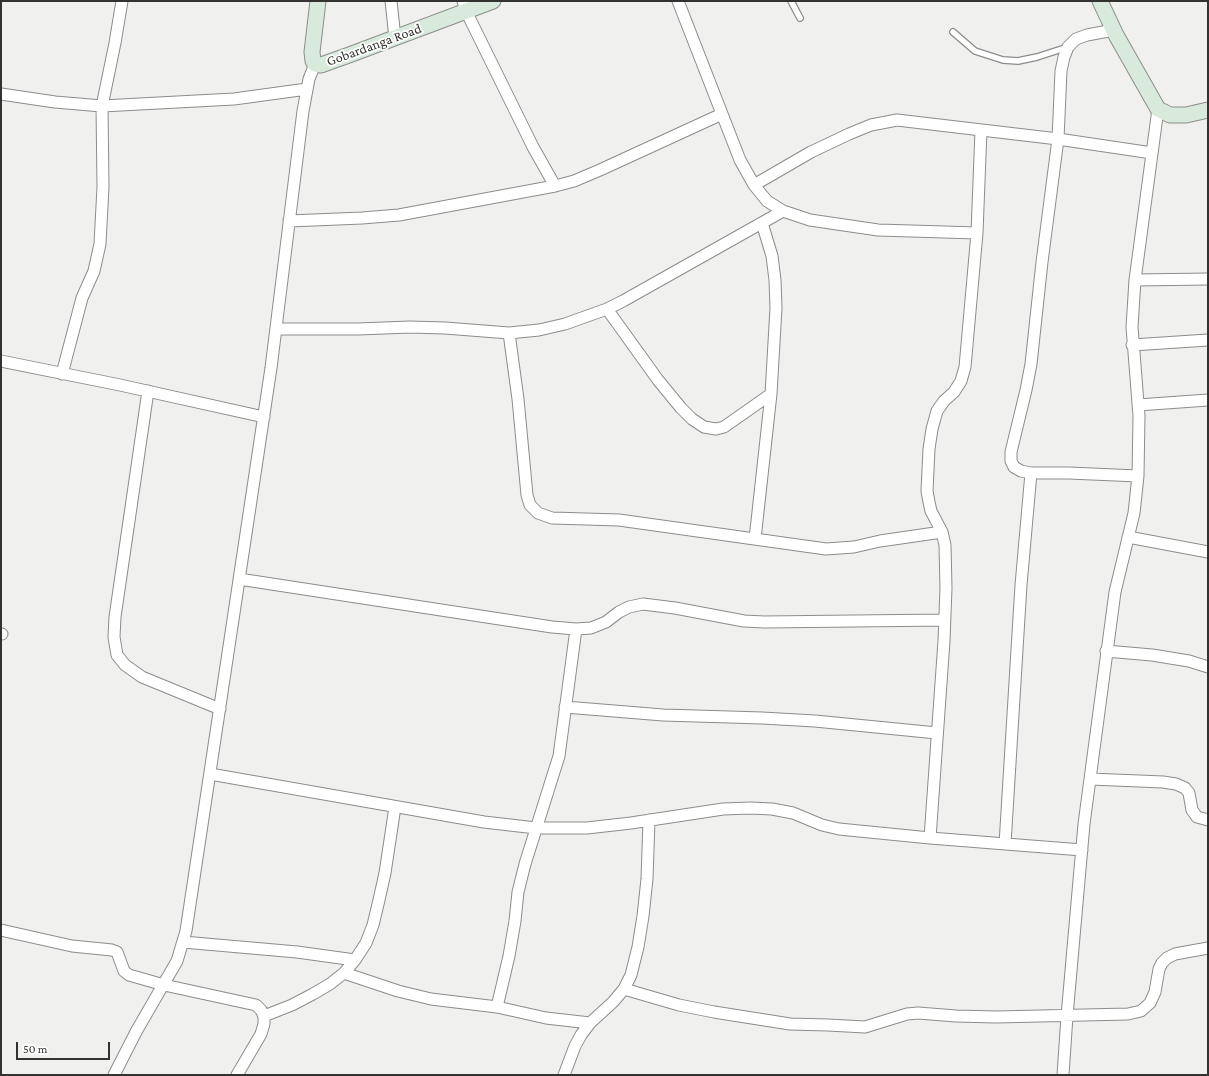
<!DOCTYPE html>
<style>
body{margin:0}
#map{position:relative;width:1209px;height:1076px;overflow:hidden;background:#f0f1ee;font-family:"Crimson Pro",serif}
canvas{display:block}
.frame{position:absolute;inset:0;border:2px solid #323231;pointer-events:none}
.scale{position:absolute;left:16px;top:1042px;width:94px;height:18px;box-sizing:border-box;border:2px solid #323231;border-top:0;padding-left:5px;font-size:12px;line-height:14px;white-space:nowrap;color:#323231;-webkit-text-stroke:3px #fff;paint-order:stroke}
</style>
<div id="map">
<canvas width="1209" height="1076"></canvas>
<div class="frame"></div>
<div class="scale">50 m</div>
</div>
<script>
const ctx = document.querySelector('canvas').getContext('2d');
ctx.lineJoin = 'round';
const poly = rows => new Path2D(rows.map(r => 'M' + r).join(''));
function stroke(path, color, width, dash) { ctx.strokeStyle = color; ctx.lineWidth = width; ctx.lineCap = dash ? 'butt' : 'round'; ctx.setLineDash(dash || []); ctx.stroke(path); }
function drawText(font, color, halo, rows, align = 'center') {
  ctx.font = font + ' "Crimson Pro",serif'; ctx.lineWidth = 3.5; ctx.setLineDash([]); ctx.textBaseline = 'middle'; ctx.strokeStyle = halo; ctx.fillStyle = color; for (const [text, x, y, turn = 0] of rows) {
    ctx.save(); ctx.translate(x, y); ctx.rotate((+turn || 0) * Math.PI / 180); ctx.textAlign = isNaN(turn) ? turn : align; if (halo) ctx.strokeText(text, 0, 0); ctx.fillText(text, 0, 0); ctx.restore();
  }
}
const service = poly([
 [791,1,800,18],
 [953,32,975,51,1003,60,1018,61,1037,57,1068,47]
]);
const minor = poly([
 [391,1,395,38],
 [463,1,466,11,533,147,555,186],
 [678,1,740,160,754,185,767,201,783,211,810,220,878,230,977,233],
 [1114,30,1087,35,1076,39,1068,47,1064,57,1061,71,1058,139,1042,262,1031,364,1026,390,1011,452,1011,461,1014,467,1021,471,1031,473,1069,473,1138,476],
 [1,94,55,102,102,106,234,99,307,89],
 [754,185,811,152,849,134,871,125,897,120,1058,139,1152,153],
 [289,221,362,218,399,215,555,186,574,181,600,170,722,114],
 [1135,280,1208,279],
 [607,309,658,380,681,408,692,419,704,427,716,429,724,427,771,394],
 [276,329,358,329,410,327,445,328,509,333,539,330,565,324,607,309,623,301,783,211],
 [509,333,518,399,527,495,530,505,538,513,552,518,619,520,826,549,854,547,880,541,942,532],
 [1132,345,1208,340],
 [1,361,120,385,264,417],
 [62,374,82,298,94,271,100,244,103,187,102,106,115,43,122,1],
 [148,391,115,617,114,637,117,655,125,665,142,677,220,709],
 [1138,405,1208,400],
 [1128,537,1208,552],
 [755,539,771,394,776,308,775,280,772,256,762,223],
 [239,579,552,627,576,629,591,628,606,622,619,612,629,607,643,604,675,608,744,621,764,622,945,620],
 [1,634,2,634],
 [1106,651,1152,655,1189,661,1208,667],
 [565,707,663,715,762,718,815,721,937,733],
 [210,774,484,822,536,828,587,828,631,823,723,809,750,808,772,809,793,813,822,825,839,829,930,838,1082,850],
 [1090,779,1163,782,1176,784,1185,788,1189,793,1192,810,1197,817,1208,820],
 [930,838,944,641,946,588,945,545,942,532,931,511,929,502,927,491,929,449,932,429,937,411,944,401,954,392,961,381,965,367,977,233,981,130],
 [1005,844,1021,585,1031,473],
 [1,930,72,946,112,950,117,952,124,971,129,975,164,985,256,1005,261,1010,264,1016,264,1024,261,1034,237,1075],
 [183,942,297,952,355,960],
 [344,973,398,991,431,999,497,1007,546,1018,590,1023],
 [624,989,679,1005,714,1012,790,1024,828,1025,865,1027,907,1014,918,1013,956,1016,996,1017,1128,1014,1141,1011,1150,1003,1155,992,1159,969,1162,963,1167,958,1175,954,1208,948],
 [497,1007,509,956,515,921,518,892,525,864,559,756,576,629],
 [264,1016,292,1005,313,994,330,984,344,973,355,960,366,943,373,925,379,900,385,873,395,807],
 [114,1075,137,1030,177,961,186,931,271,368,303,111,309,79,315,64],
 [564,1075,575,1046,581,1035,590,1023,613,1002,624,989,631,975,638,947,643,916,647,879,649,820],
 [1063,1075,1067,1016,1084,824,1090,779,1115,592,1134,513,1138,476,1139,416,1132,327,1135,280,1158,109]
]);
const secondary = poly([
 [318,1,312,52,313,61,315,64,321,65,349,55,493,1],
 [1100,1,1116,35,1158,109,1170,115,1186,115,1208,110]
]);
stroke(service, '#8c8d8a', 8);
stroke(minor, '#8c8d8a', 13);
stroke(secondary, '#8c8d8a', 17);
stroke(service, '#fff', 5.5);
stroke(minor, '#fff', 11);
stroke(secondary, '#d7eadc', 15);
drawText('14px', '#323231', '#fff', [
 ["Gobardanga Road",374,45,-20]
]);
</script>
